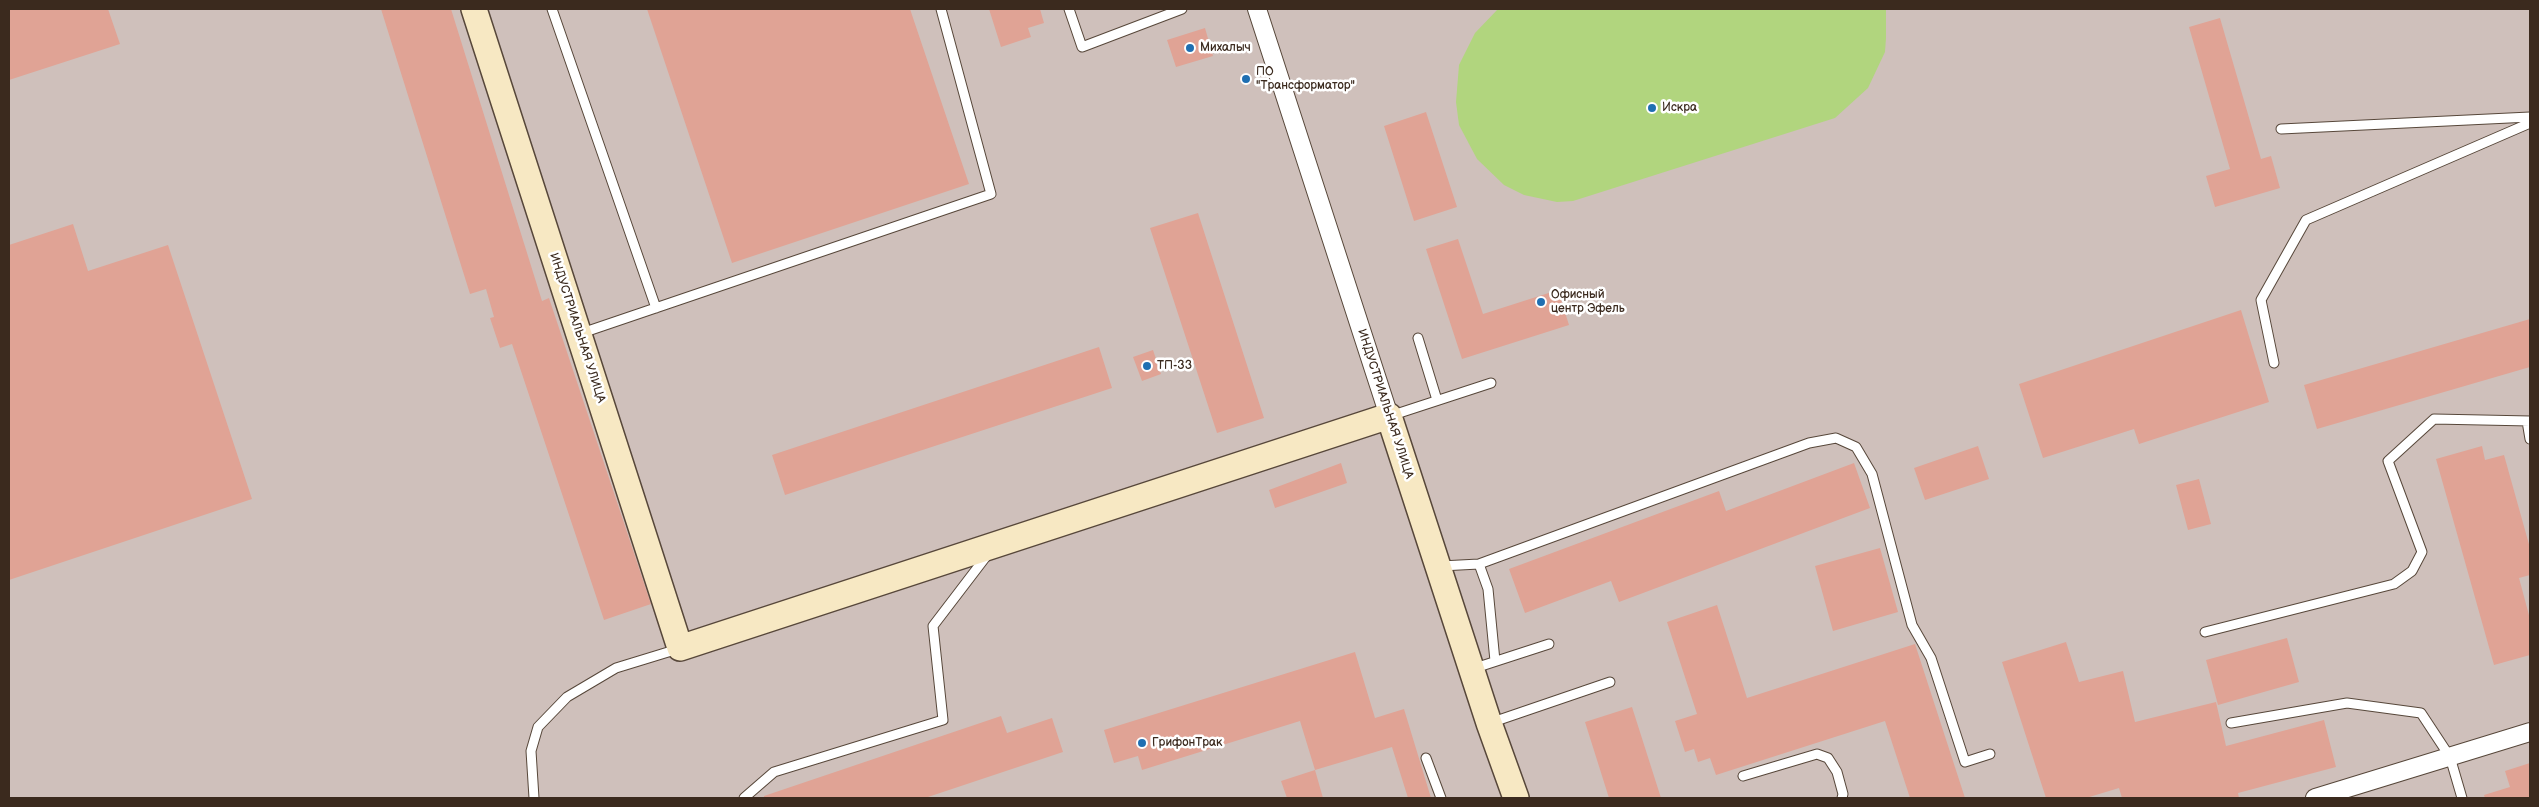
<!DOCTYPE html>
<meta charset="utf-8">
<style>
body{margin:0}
#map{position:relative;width:2539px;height:807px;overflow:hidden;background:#f8ead8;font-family:"Balsamiq Sans",sans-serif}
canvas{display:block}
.frame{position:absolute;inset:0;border:10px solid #3b2a1e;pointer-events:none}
</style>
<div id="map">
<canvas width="2539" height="807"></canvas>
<div class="frame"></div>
</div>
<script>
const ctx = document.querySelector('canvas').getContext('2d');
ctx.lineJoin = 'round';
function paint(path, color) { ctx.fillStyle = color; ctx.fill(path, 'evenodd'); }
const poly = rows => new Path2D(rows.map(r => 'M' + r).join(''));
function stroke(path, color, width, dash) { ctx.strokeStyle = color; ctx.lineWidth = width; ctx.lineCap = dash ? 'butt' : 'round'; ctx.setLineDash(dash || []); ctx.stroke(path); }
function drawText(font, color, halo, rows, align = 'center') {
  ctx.font = font + ' "Balsamiq Sans",sans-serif'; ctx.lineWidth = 5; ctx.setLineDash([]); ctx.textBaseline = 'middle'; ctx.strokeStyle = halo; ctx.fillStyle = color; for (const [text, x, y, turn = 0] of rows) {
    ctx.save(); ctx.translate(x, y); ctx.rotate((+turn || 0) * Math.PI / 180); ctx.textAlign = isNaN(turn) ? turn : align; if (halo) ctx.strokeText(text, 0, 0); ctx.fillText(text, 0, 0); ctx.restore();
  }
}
paint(poly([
 [9,9,2530,9,2530,798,9,798]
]), '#cfc0bb');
paint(poly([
 [1498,9,1886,9,1886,38,1885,52,1868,88,1835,118,1573,201,1557,202,1524,195,1504,185,1477,159,1459,125,1456,102,1459,65,1475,33]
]), '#b1d57e');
paint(poly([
 [9,9,108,9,120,44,9,80],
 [381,9,451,9,542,301,549,298,651,604,604,620,512,344,500,348,490,318,494,317,486,289,470,294],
 [647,9,910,9,969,184,732,263],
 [989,9,1040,9,1044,23,1028,28,1031,37,1001,47],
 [2220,18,2261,159,2271,156,2280,188,2215,207,2206,176,2230,169,2189,27],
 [1205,28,1213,56,1176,67,1167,40],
 [1426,112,1457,207,1414,221,1384,126],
 [1198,213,1264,418,1217,433,1150,228],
 [73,224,88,271,168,245,252,499,9,580,9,245],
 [1458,239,1483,314,1558,290,1569,325,1462,359,1426,249],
 [2241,310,2269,402,2139,444,2134,429,2043,458,2019,384],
 [2530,319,2530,367,2317,429,2304,385],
 [1099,347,1112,388,785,495,772,455],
 [1153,350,1161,374,1142,381,1133,357],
 [1978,446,1989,479,1925,500,1914,468],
 [2482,446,2485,460,2504,455,2530,548,2530,575,2519,578,2530,619,2530,655,2494,665,2436,459],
 [1341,463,1347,483,1275,508,1269,490],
 [1854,463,1870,508,1619,602,1611,581,1525,613,1509,569,1719,491,1726,511],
 [2199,479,2211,524,2188,530,2176,485],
 [1880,548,1898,612,1833,631,1815,566],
 [1717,605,1747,698,1915,644,1965,798,1910,798,1885,721,1716,775,1710,758,1698,762,1694,749,1685,752,1675,721,1697,714,1667,622],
 [2287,638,2299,682,2218,705,2206,660],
 [2066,642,2079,682,2123,671,2135,722,2216,702,2226,746,2324,720,2336,767,2238,793,2239,798,2122,798,2119,788,2086,798,2046,798,2002,662],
 [1355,652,1375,718,1404,709,1431,798,1408,798,1392,747,1315,770,1300,721,1142,770,1138,756,1114,763,1104,730],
 [1632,707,1661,798,1609,798,1585,722],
 [1001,716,1007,733,1052,718,1063,752,925,798,764,798,764,796],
 [2530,763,2530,798,2485,798,2484,795,2510,787,2505,771],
 [1315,770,1323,798,1287,798,1281,781]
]), '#e0a395');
const lane = poly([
 [552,9,656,308],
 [1069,9,1082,47,1182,9],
 [2281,129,2530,117],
 [579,334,991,194,941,9],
 [1418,338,1437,400],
 [2274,363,2261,300,2306,220,2530,123],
 [1390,416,1491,383],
 [2527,421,2530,439],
 [1479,564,1488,589,1495,661],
 [1441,566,1479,564,1809,443,1836,438,1856,447,1872,474,1912,625,1931,658,1965,762,1990,754],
 [2205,632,2394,584,2412,571,2422,552,2388,461,2434,419,2530,421],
 [1472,669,1549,644],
 [1490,723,1610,682],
 [2231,723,2347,703,2421,713,2450,757,2462,798],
 [1426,758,1441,798],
 [1743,776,1817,754,1828,758,1837,772,1843,794,1842,798],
 [534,798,531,751,538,727,567,697,616,668,678,649],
 [744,798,774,772,943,720,933,626,988,554]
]);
const street = poly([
 [1257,9,1389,416],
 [2315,798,2530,732]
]);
const secondary = poly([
 [474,9,680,648,1389,416,1489,723,1516,798]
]);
stroke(lane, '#57473a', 11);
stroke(street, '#57473a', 20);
stroke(secondary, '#57473a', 28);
stroke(lane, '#fff', 9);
stroke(street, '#fff', 18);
stroke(secondary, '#f7e8c3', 25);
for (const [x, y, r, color] of [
 [1190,48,5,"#1f6fb2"],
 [1246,79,5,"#1f6fb2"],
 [1652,108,5,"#1f6fb2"],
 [1541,302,5,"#1f6fb2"],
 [1147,366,5,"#1f6fb2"],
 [1142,743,5,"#1f6fb2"]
]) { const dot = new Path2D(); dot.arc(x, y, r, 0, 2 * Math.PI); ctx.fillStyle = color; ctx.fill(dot); stroke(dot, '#fff', 2); }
drawText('12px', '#3b2a1e', '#fff', [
 ["Михалыч",1200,48],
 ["ПО",1256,72],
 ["\"Трансформатор\"",1256,86],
 ["Искра",1662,108],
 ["Офисный",1551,295],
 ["центр Эфель",1551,309],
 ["ТП-33",1157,366],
 ["ГрифонТрак",1152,743]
], 'left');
drawText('12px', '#3b2a1e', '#fff', [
 ["ИНДУСТРИАЛЬНАЯ УЛИЦА",577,328,72],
 ["ИНДУСТРИАЛЬНАЯ УЛИЦА",1385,404,72]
]);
</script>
